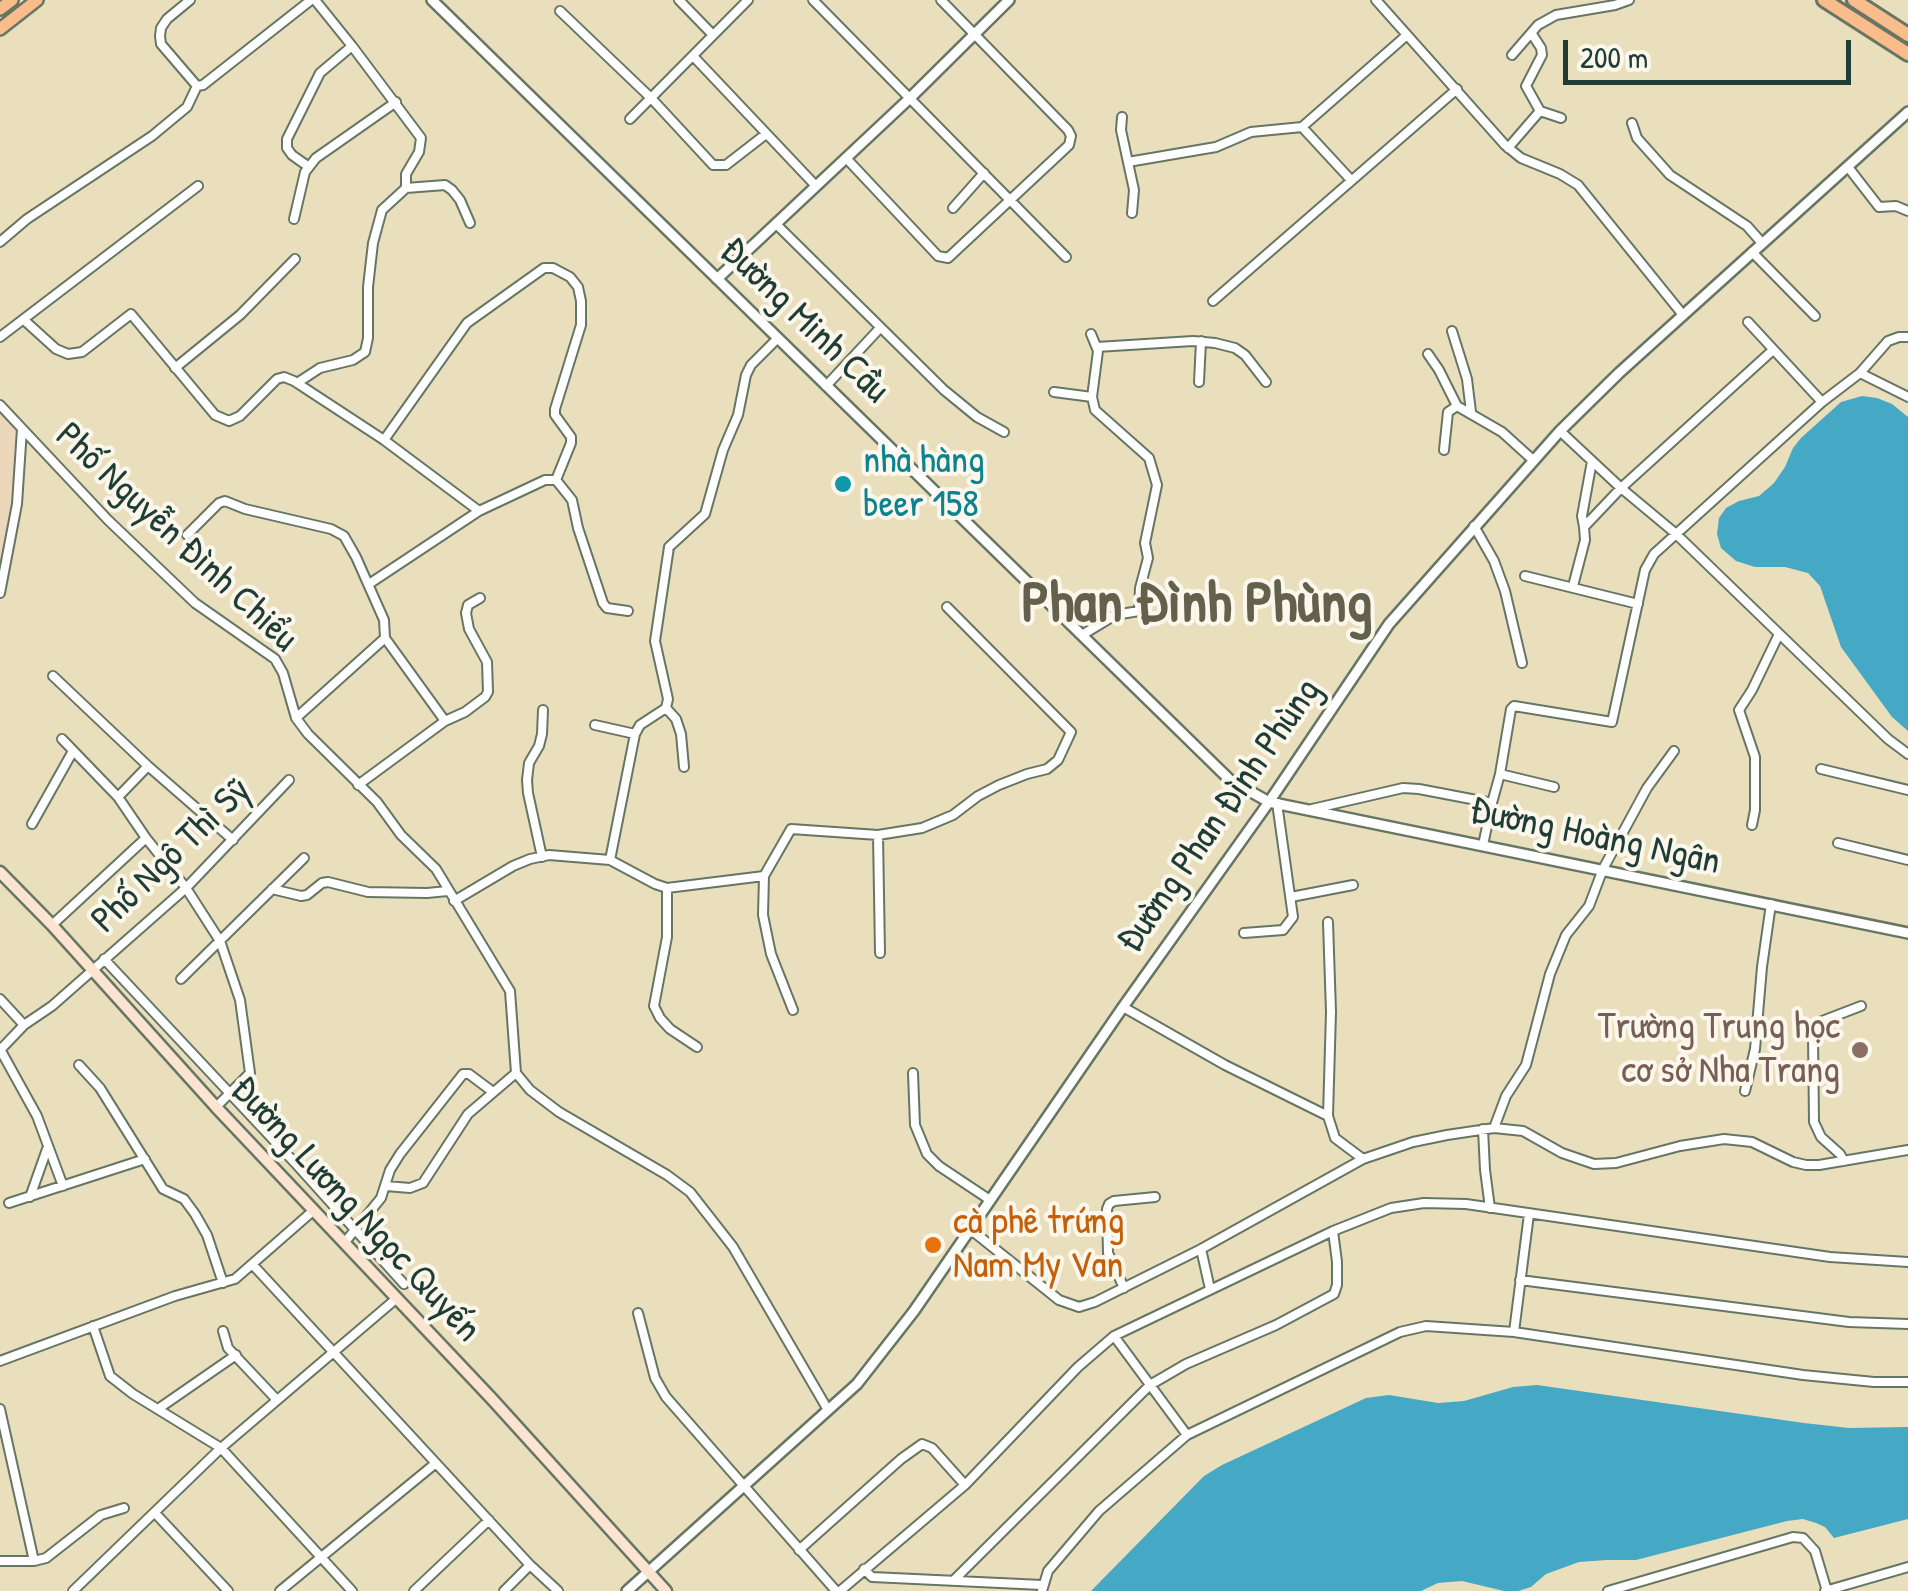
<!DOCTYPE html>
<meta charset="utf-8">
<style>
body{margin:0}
#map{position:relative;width:1908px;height:1591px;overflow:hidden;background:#eadfbc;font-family:"Patrick Hand",sans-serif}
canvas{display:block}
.scale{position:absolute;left:1563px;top:40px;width:288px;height:45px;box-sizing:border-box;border:5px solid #1f3d34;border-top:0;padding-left:12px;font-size:30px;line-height:35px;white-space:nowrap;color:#1f3d34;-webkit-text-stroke:8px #fbf7ec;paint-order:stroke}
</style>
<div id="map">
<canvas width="1908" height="1591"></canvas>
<div class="scale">200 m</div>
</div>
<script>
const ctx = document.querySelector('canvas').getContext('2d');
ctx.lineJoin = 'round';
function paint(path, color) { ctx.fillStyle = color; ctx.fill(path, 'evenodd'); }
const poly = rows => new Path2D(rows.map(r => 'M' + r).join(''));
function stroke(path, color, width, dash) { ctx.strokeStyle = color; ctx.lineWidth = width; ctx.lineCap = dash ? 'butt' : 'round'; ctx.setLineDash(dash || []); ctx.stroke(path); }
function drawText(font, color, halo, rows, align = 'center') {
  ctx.font = font + ' "Patrick Hand",sans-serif'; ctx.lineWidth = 8; ctx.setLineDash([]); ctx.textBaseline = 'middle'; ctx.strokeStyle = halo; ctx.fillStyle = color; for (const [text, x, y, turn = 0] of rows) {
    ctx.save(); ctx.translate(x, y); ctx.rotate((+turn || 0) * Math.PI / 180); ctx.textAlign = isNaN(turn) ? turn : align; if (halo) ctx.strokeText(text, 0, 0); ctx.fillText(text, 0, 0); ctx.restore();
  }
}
paint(poly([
 [0,412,18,429,11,510,0,570]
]), '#ecd7ba');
paint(poly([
 [1862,396,1877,398,1892,404,1908,417,1908,731,1892,717,1841,647,1820,586,1808,573,1785,567,1755,567,1736,561,1721,548,1717,534,1719,518,1726,508,1739,501,1759,496,1774,483,1785,467,1793,448,1801,438,1841,402],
 [1537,1385,1804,1423,1849,1428,1908,1427,1908,1519,1834,1538,1825,1527,1816,1523,1803,1519,1787,1521,1636,1560,1607,1560,1579,1562,1546,1574,1531,1587,1518,1591,1504,1591,1462,1581,1438,1583,1421,1591,1091,1591,1204,1476,1222,1465,1366,1398,1389,1395,1438,1403,1464,1401,1513,1387]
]), '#45a8c5');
const minor = poly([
 [190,0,167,19,161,28,160,36,161,44,197,86,203,85,311,0],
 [315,0,352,46,421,138,419,152,406,174,406,188,445,185,452,190,460,200,470,223],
 [679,0,713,35],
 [813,0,1066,257],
 [1376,0,1505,145,1521,158,1560,174,1578,185,1683,315],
 [560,11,651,98,713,165,726,165,766,134],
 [1512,55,1538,25,1556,15,1615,5,1629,0],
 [693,56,816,186],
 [1540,111,1561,118],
 [1122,117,1121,130,1134,190,1132,213],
 [630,119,748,0],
 [1632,123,1637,138,1670,175,1747,226,1762,243],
 [1302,127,1351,180],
 [1508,148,1540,111,1526,86,1542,55,1541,48,1532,34],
 [846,158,938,256,948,258,1069,145,1071,136,1068,130,941,0],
 [1128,162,1216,147,1251,132,1302,127,1407,35],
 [309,167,292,155,287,148,287,139,320,73,352,46],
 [1848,167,1879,207,1896,206,1908,211],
 [953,208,984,173],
 [294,219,305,172,316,158,396,102],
 [776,224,944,390,977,417,1004,432],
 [0,242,27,219,152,136,187,107,197,86],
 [1752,252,1815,316],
 [1213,301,1457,89],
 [24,320,56,349,68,354,82,352,131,314,215,415,229,421,240,416,277,379,284,377,294,381,384,440,479,511],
 [1748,322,1822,402],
 [1452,331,1467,379,1471,412],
 [0,337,198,186],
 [1097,347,1193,341,1215,343,1235,348,1245,355,1266,382],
 [1428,354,1439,370,1457,406,1502,432,1533,460],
 [175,368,240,315,295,259],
 [1860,373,1888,341,1899,337,1908,337],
 [1199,382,1201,341],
 [297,383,320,368,353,360,365,352,368,338,368,287,373,243,382,210,406,188],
 [826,386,880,328],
 [1054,392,1092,397],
 [0,405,108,520,195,603,275,659,283,673,296,718,308,734,377,802,401,835,436,869,510,991,516,1073,530,1090,559,1112,667,1175,690,1192,733,1247,828,1410],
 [1560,431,1621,488,1675,533,1888,739,1908,754],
 [384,440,467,323,544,268,553,268,570,277,578,287,581,301,581,325,555,409,555,415,571,437,571,443,556,480],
 [1444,450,1448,412,1457,406],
 [1474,526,1494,561,1505,591,1522,663],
 [1584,527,1582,516,1592,461],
 [187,535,219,503,225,501,245,509,331,529,344,536,356,557,384,620,385,638,445,721,358,785],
 [1525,576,1638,604],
 [369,584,479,511,545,480,556,480,572,500,578,528,603,603,607,608,628,611],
 [1573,586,1585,540,1584,527,1621,488,1773,350],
 [0,593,17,504,22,429],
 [1082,635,1115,615,1139,611,1140,588,1148,558,1145,543,1157,485,1149,458,1095,410,1092,397,1098,351,1091,334],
 [53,676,148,766,233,840],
 [666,708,676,719,681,734,684,767],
 [296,718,385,638],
 [445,721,465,712,485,697,488,692,487,662,469,629,466,613,468,605,480,598],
 [595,725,635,734],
 [62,739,118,797,146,838,186,888,220,941,240,1000,250,1073,216,1107],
 [1821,769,1908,790],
 [1500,774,1554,787],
 [118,797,148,766],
 [1312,809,1403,788,1419,789,1492,803,1500,774,1511,709,1514,706,1612,722,1645,570,1654,554,1822,402,1860,373,1908,397],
 [32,824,73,751],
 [1752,825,1755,810,1755,757,1739,710,1752,690,1779,634],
 [878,835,880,953],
 [1838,843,1908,860],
 [1483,845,1492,803],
 [542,857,528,793,527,780,529,763,539,746,542,734,543,710],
 [610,860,635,734,640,725,666,708,668,699,655,641,669,547,705,514,723,450,738,415,746,375,751,365,778,338],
 [667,888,667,937,654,1006,660,1018,670,1029,697,1047],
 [272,889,301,896,307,895,322,883,328,882,368,892,427,893,448,891],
 [1291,897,1353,885],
 [454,901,513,866,530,859,549,855,610,860,655,884,667,888,764,876],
 [1328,922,1331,1012,1328,1116],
 [52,925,146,838],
 [1244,933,1283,930,1293,917,1277,803],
 [104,959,296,1164,404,1284],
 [181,979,304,858],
 [0,999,24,1025],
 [1123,1007,1225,1065,1328,1116,1335,1138,1363,1159],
 [793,1010,771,954,763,915,764,876,791,829,878,835,922,828,953,815,978,796,999,785,1027,774,1047,769,1058,760,1071,732,947,607],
 [79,1065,100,1088,163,1189,184,1199,195,1214,207,1235,223,1283],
 [913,1073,915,1125,927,1154,939,1166,990,1200],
 [1745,1091,1755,1049,1762,967,1771,904],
 [1494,1128,1506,1096,1526,1065,1550,974,1566,935,1589,906,1603,869,1647,788,1674,751],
 [1483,1129,1485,1170,1490,1208],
 [1844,1161,1840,1154,1821,1137,1814,1122,1813,1035,1816,1025,1822,1021,1861,1006],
 [63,1186,37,1116,1,1051,2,1048,24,1025,52,1006,186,888,289,780],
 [386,1186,410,1188,423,1183,468,1114,516,1073],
 [30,1197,47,1149],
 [9,1203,145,1159],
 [970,1229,1059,1300,1079,1307,1095,1302,1201,1249,1363,1159,1413,1142,1447,1135,1494,1128,1523,1131,1562,1153,1594,1164,1616,1163,1680,1146,1724,1139,1752,1142,1793,1162,1806,1165,1819,1165,1908,1150],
 [345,1242,381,1198,390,1170,400,1154,463,1074,469,1074,493,1092],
 [1201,1249,1210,1289],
 [253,1265,530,1565,558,1591],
 [1520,1280,1849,1322,1908,1324],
 [1124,1288,1108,1253,1107,1209,1109,1204,1114,1201,1155,1197],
 [638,1313,655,1378,666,1397,836,1591],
 [93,1326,110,1376,133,1394,221,1448,352,1591],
 [223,1331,228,1348,277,1400],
 [1514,1332,1529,1214],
 [1114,1336,1187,1435],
 [0,1361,175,1296,235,1279,314,1210],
 [0,1409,34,1561],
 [158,1409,236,1355],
 [155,1513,228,1591],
 [799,1550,901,1459,922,1444,932,1448,965,1485],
 [0,1561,34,1561,46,1558,101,1515,124,1508],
 [864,1569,872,1577,1042,1585],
 [954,1580,1150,1385,1186,1364,1276,1325,1334,1294,1337,1285,1337,1262,1333,1231],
 [73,1591,221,1448,397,1298],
 [280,1591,436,1463],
 [414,1591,489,1520],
 [504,1591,530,1565],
 [840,1591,965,1485,1078,1367,1114,1336,1333,1231,1391,1208,1424,1203,1466,1204,1830,1257,1908,1262],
 [1042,1591,1048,1571,1099,1511,1187,1435,1400,1332,1426,1326,1514,1332,1803,1375,1874,1382,1908,1382],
 [1608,1591,1793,1537,1803,1538,1815,1551,1827,1591],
 [1825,1591,1908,1567]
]);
const tertiary = poly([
 [432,0,1230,780,1269,802,1908,933],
 [717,279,910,98,1009,0],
 [627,1591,857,1384,914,1311,1123,1007,1269,802,1389,624,1560,431,1619,373,1908,112]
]);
const secondary = poly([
 [0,872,52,925,216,1107,492,1399,666,1591]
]);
const primary = poly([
 [0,9,12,0],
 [0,29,37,0]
]);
const trunk = poly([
 [1824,0,1908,54],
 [1854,0,1908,35]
]);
stroke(minor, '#667664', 12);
stroke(tertiary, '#667664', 14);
stroke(secondary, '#667664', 15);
stroke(primary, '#667664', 16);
stroke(trunk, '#667664', 18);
stroke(minor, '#fff', 8);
stroke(tertiary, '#fff', 9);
stroke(secondary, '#fde4d0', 10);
stroke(primary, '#f9bc8a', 11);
stroke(trunk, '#f9bc8a', 12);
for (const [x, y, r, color] of [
 [843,484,10,"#0f9aa8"],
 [1860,1050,10,"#8d6e63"],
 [933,1245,10,"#e8710a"]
]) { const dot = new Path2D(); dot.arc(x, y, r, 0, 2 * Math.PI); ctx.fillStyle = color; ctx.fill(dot); stroke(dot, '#fbf7ec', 4); }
drawText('38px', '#1f3d34', '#fbf7ec', [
 ["Đường Minh Cầu",804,321,44],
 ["Phố Nguyễn Đình Chiểu",176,538,43],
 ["Đường Phan Đình Phùng",1220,816,-55],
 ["Đường Hoàng Ngân",1595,837,12],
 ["Phố Ngô Thì Sỹ",172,856,-44],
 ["Đường Lương Ngọc Quyến",355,1210,47]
]);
drawText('38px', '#0d838f', '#fbf7ec', [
 ["nhà hàng",863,462],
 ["beer 158",863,506]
], 'left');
drawText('38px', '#785e54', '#fbf7ec', [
 ["Trường Trung học",1840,1028],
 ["cơ sở Nha Trang",1840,1072]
], 'right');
drawText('38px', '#c56008', '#fbf7ec', [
 ["cà phê trứng",953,1223],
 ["Nam My Van",953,1267]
], 'left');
drawText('bold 58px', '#63614c', '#fbf7ec', [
 ["Phan Đình Phùng",1197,606]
]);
</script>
